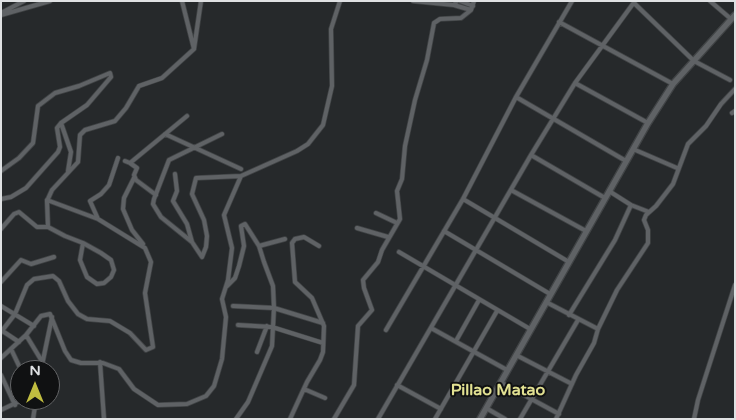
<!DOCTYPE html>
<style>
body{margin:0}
#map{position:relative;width:736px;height:420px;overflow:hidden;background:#26292b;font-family:"Varela Round",sans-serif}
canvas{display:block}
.frame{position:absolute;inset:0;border:2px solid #dfe1e3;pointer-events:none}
.north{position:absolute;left:10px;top:360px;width:50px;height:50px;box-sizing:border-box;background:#101112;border:1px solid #636466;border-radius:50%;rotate:0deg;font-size:14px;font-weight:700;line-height:20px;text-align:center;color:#dfe1e3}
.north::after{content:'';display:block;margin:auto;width:18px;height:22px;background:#c1bd40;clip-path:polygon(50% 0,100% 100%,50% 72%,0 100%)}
</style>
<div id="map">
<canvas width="736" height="420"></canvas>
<div class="frame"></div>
<div class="north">N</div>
</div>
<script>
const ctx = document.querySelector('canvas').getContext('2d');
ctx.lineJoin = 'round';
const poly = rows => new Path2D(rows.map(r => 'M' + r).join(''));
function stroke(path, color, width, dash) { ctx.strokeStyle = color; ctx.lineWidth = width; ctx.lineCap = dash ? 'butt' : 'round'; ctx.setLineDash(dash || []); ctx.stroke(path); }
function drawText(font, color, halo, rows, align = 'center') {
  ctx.font = font + ' "Varela Round",sans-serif'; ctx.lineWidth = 4; ctx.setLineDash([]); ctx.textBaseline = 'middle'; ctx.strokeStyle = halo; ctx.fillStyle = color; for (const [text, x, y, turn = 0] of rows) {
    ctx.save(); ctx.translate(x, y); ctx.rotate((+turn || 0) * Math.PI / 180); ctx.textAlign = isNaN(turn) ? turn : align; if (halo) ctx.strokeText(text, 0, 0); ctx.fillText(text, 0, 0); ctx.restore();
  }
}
const street = poly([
 [182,1,194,49,201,1],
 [413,1,454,5,457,1],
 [460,1,473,6],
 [710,1,731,19],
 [634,3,694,61,730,80],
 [454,5,471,10],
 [1,13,24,1],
 [1,15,50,1],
 [559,22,673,84],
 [575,83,648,123],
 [516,97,626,161],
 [732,113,735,111],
 [165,134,241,169],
 [222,134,169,160,154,199,153,204,161,217,192,242,202,257,206,247,207,236,204,220,192,194,196,178,241,176,297,151,308,144,323,125,332,86,331,29,340,1],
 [633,149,677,168],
 [531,155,605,198],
 [125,161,130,163,187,116],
 [130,163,137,168,134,175,136,180,156,195],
 [1,171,19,158,33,143,38,106,55,93,79,86,110,73,111,77,87,105,61,123,71,152,68,171],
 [175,174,177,191,173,201,187,224,192,242],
 [134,178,124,198,123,209,132,230,143,244],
 [511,190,586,231],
 [609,191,631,205,649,212],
 [1,199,11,197,26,188,58,152,60,147,57,128,61,123],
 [463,199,569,262],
 [376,213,397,223],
 [98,219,90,201,101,194,109,185,118,158],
 [48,227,65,236,83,243,101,253,111,260,114,270,111,277,104,283,97,284,87,277,80,260,83,243],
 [357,228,388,237],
 [1,229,14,214,19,212,37,227,48,227,47,201,52,190,78,162,80,135,85,130,115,121,126,108,139,86,162,78,194,49],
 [444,231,550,294],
 [259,246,285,239],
 [399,252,530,329],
 [1,282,21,260,31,264,54,257],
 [227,286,235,278,239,266,244,246,241,226,245,224,259,246,264,262,273,286,274,308,272,346,248,402,236,419],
 [546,302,598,329,617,290,648,243,648,230,644,220,646,215,656,206,673,184,688,144,706,126,721,104,735,89],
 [1,306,34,326],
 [233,306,274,308,323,323],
 [569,315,615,240,631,205],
 [238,325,272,327,323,343],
 [431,328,507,370],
 [1,330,19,342],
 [386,330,463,199,516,97,572,1],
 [1,332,15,314,27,285,34,279,53,276,59,281,68,301,78,314,87,319,110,321,130,333,146,350,153,347,145,293,151,262,145,248,98,219,47,200],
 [26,335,43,363],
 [456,341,479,300],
 [11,349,21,370],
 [257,352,267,326],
 [516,355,572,384],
 [1,358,26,335,41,316,50,314,65,351,71,360,81,363,103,363,119,369,134,389,158,405,187,404,206,396,214,386,222,359,226,317,222,299,228,280,232,248,224,215,241,176],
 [100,362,104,419],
 [41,370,52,317],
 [1,375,15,405],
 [500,382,559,414],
 [397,385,441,409],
 [304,389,325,398],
 [486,408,505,419],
 [1,410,22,400],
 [33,419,36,400],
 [290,419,307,382,320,360,323,352,324,326,312,298,295,282,292,243,295,239,304,237,319,246],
 [334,419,354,385,358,326,372,310,364,288,363,280,378,262,382,250,400,219,397,191,402,179,405,146,415,100,427,60,434,23,440,19,461,18,471,10,474,1],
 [378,419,531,155,575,83,635,1],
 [435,419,497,311],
 [520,419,578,320],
 [556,419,576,375,594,343,598,329],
 [694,419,698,400,735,285]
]);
const secondary = poly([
 [480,419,648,123,673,84,735,15]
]);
stroke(street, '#414446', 5.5);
stroke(secondary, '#414446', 8);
stroke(street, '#5f6265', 4);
stroke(secondary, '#5f6265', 5.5);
drawText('bold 16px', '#e2e192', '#101112', [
 ["Pillao Matao",498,391]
]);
</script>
